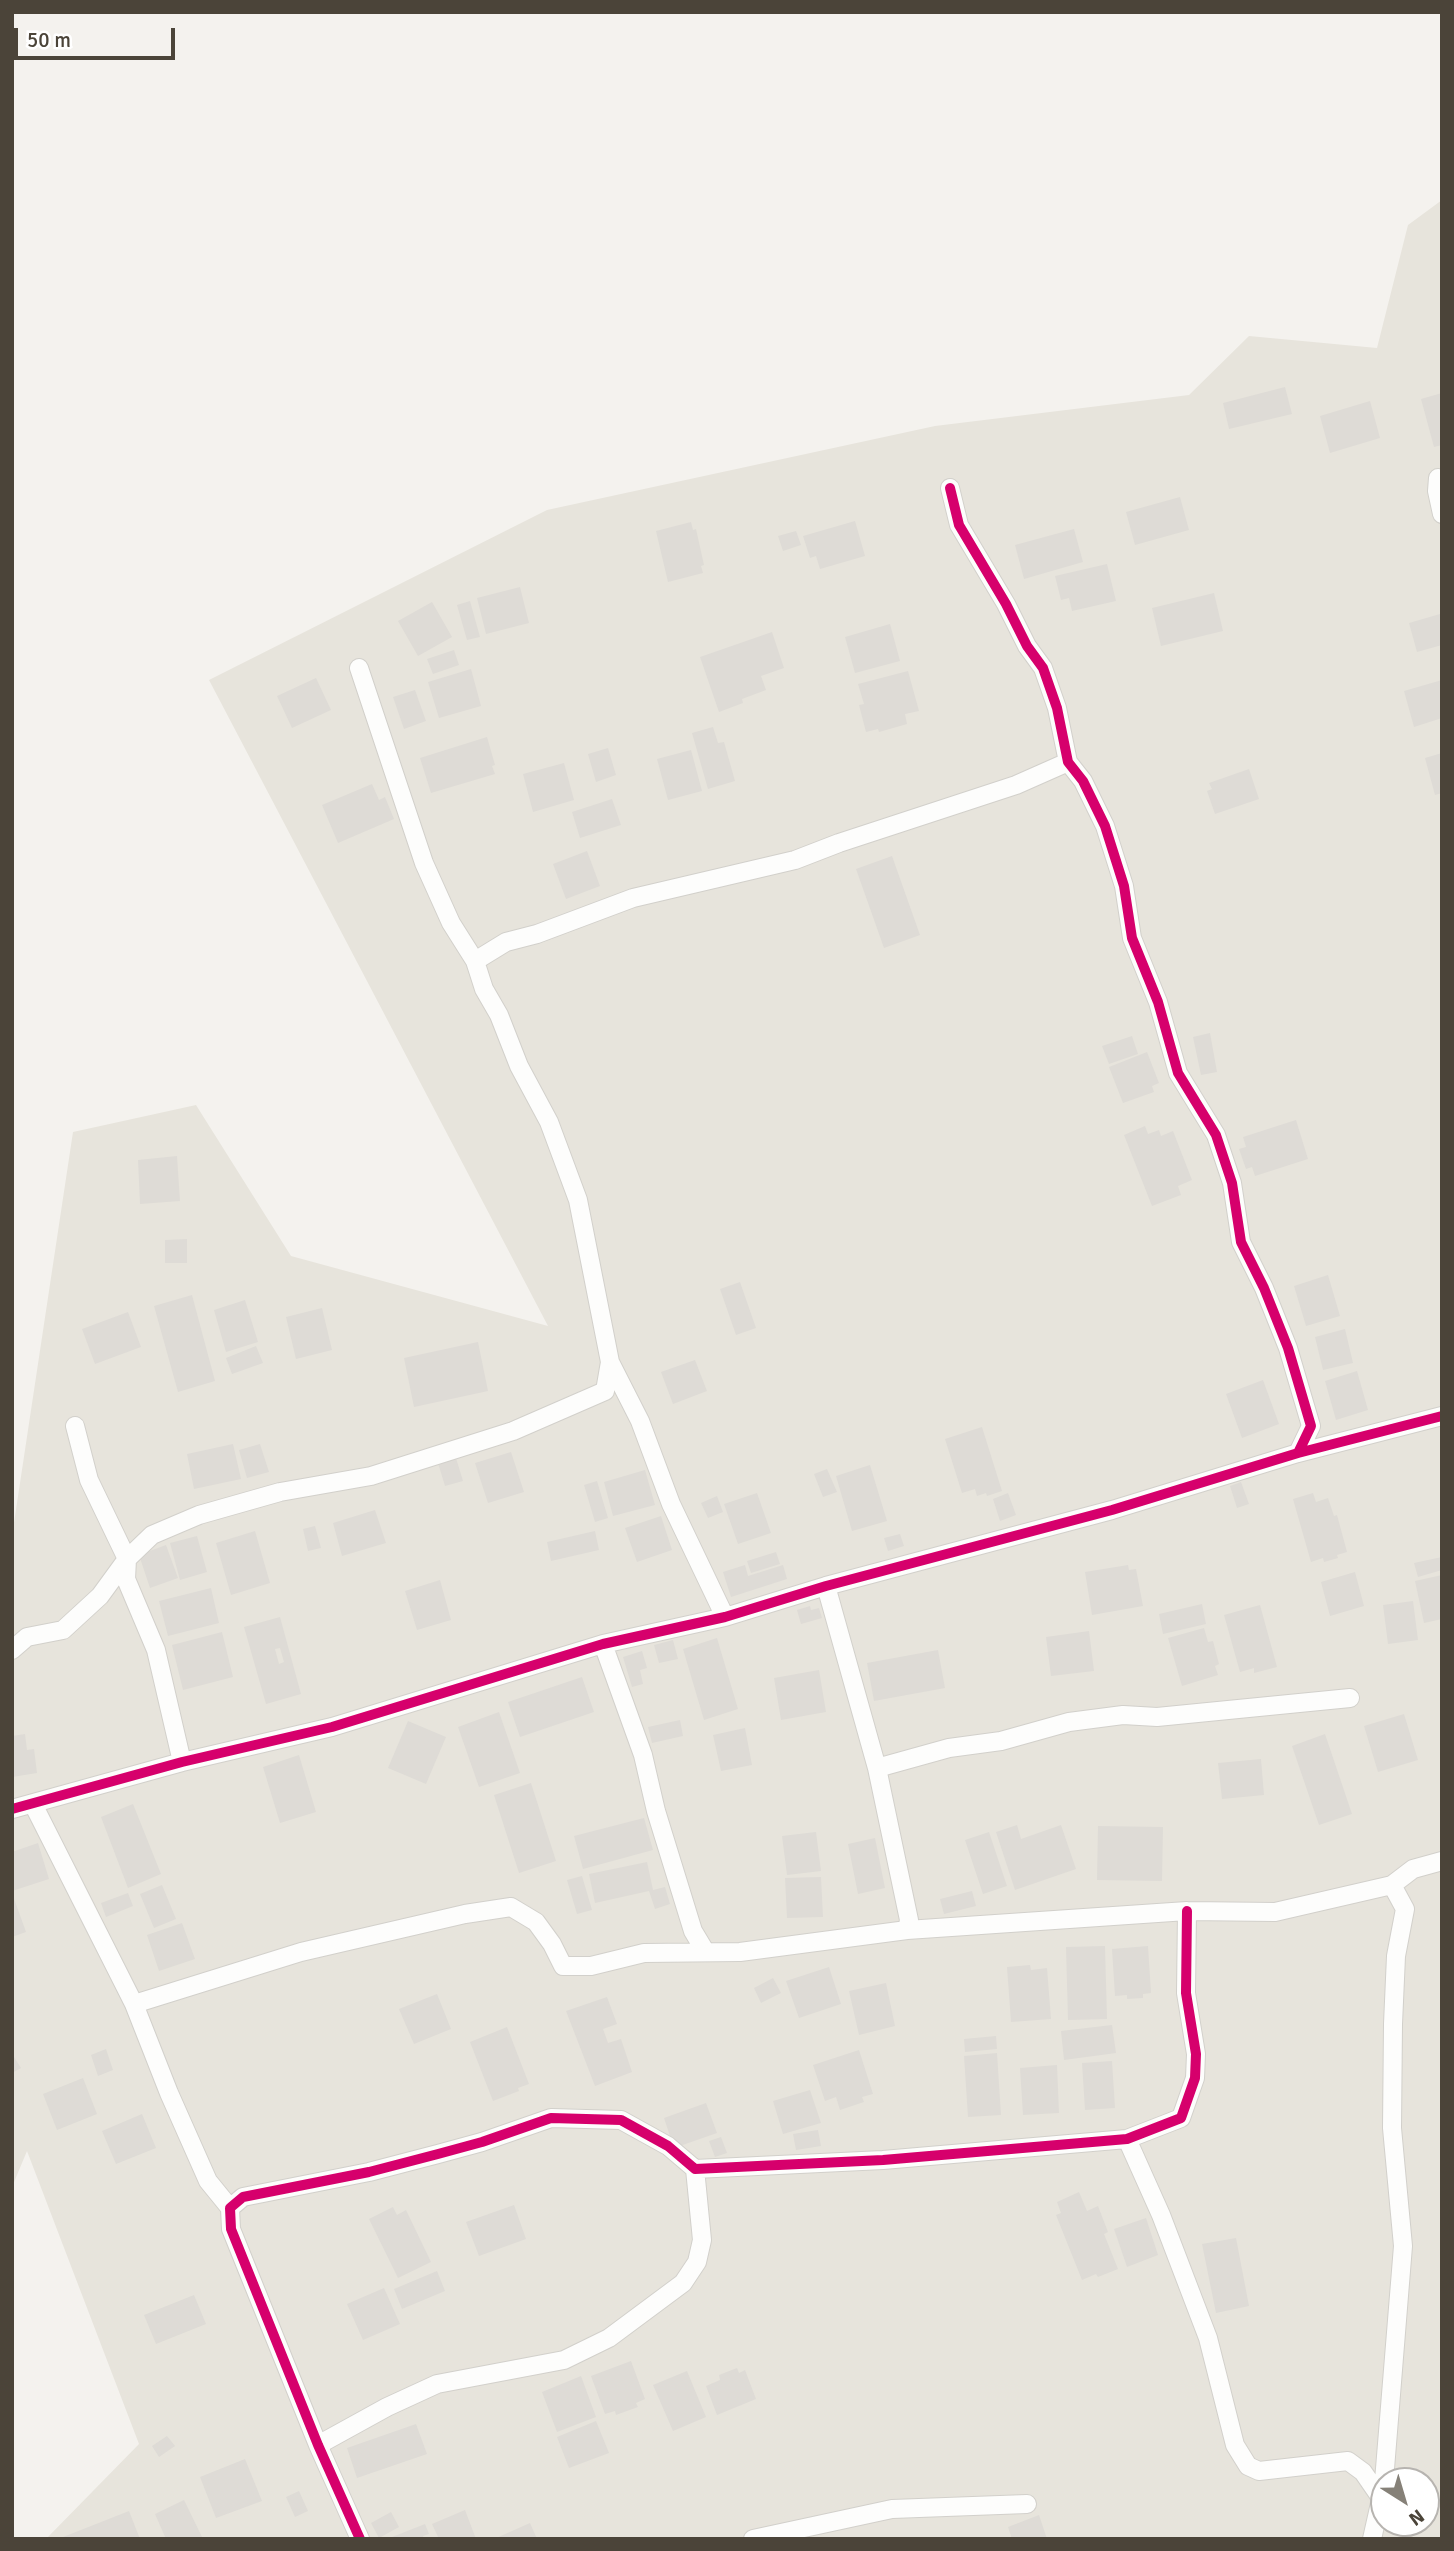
<!DOCTYPE html>
<style>
body{margin:0}
#map{position:relative;width:1454px;height:2551px;overflow:hidden;background:#f4f2ee;font-family:Signika,sans-serif}
canvas{display:block}
.frame{position:absolute;inset:0;border:14px solid #4b4439;pointer-events:none}
.north{position:absolute;left:1370px;top:2467px;width:70px;height:70px;box-sizing:border-box;background:#fff;border:2px solid #b7b4b0;border-radius:50%;rotate:143deg;font-size:19px;font-weight:700;line-height:28px;text-align:center;color:#4b4439}
.north::after{content:'';display:block;margin:auto;width:24px;height:32px;background:#868178;clip-path:polygon(50% 0,100% 100%,50% 72%,0 100%)}
.scale{position:absolute;left:14px;top:28px;width:161px;height:32px;box-sizing:border-box;border:4px solid #4b4439;border-top:0;padding-left:9px;font-size:21px;line-height:24px;white-space:nowrap;color:#4b4439;-webkit-text-stroke:5px #fff;paint-order:stroke}
</style>
<div id="map">
<canvas width="1454" height="2551"></canvas>
<div class="frame"></div>
<div class="north">N</div>
<div class="scale">50 m</div>
</div>
<script>
const ctx = document.querySelector('canvas').getContext('2d');
ctx.lineJoin = 'round';
function paint(path, color) { ctx.fillStyle = color; ctx.fill(path, 'evenodd'); }
const poly = rows => new Path2D(rows.map(r => 'M' + r).join(''));
function stroke(path, color, width, dash) { ctx.strokeStyle = color; ctx.lineWidth = width; ctx.lineCap = dash ? 'butt' : 'round'; ctx.setLineDash(dash || []); ctx.stroke(path); }
paint(poly([
 [1442,200,1442,2539,46,2539,139,2444,27,2151,12,2187,12,1536,73,1132,196,1105,291,1256,548,1326,209,680,547,510,935,426,1189,395,1249,336,1377,348,1408,225],
 [1384,2481,1426,2481,1426,2523,1384,2523]
]), '#e7e4dc');
paint(poly([
 [1285,387,1292,414,1229,429,1223,403],
 [1442,393,1442,445,1434,447,1421,399],
 [1370,401,1380,438,1330,453,1320,416],
 [1180,497,1189,530,1135,545,1126,512],
 [855,521,865,556,820,569,816,556,810,558,803,536],
 [691,522,693,530,696,529,704,565,701,566,703,573,668,582,656,531],
 [1074,529,1083,562,1024,579,1015,545],
 [796,531,801,545,783,551,778,536],
 [1107,564,1116,601,1072,611,1069,598,1061,600,1055,576],
 [520,587,529,623,486,634,477,598],
 [1214,593,1223,631,1161,646,1152,608],
 [470,601,480,637,467,640,457,605],
 [432,602,452,637,418,656,398,621],
 [1440,614,1442,645,1417,652,1409,623],
 [890,624,900,661,855,673,845,637],
 [772,632,784,668,761,676,766,690,742,699,743,703,719,712,700,657],
 [454,650,459,665,433,674,427,659],
 [471,669,481,706,439,718,428,682],
 [908,671,919,711,905,714,907,724,879,732,878,729,866,732,859,705,864,704,858,684],
 [316,678,331,710,292,728,277,696],
 [1442,680,1442,718,1414,727,1404,691],
 [415,690,426,721,404,729,393,697],
 [713,727,718,743,724,742,735,781,708,789,692,733],
 [487,737,495,765,492,766,495,774,431,793,420,758],
 [608,748,616,775,596,782,588,754],
 [691,750,702,791,668,800,657,759],
 [1442,753,1442,793,1435,795,1425,758],
 [564,763,574,800,533,812,523,774],
 [1249,769,1259,799,1215,814,1207,791,1212,789,1209,783],
 [372,784,379,800,385,797,394,819,338,843,322,805],
 [612,799,621,825,580,838,572,812],
 [587,851,600,886,566,899,553,864],
 [892,856,920,935,884,948,856,869],
 [1210,1033,1217,1072,1201,1075,1193,1037],
 [1132,1036,1138,1054,1109,1064,1102,1046],
 [1147,1052,1159,1083,1152,1086,1154,1092,1123,1103,1109,1067],
 [1296,1120,1308,1159,1255,1176,1252,1167,1246,1169,1239,1149,1246,1147,1243,1137],
 [1145,1126,1148,1134,1159,1130,1161,1136,1173,1131,1192,1180,1178,1186,1181,1195,1152,1206,1124,1135],
 [177,1156,180,1201,140,1204,138,1160],
 [187,1239,187,1263,165,1263,165,1240],
 [1328,1275,1340,1316,1306,1326,1294,1286],
 [740,1282,756,1328,736,1335,720,1289],
 [192,1295,215,1381,178,1392,154,1306],
 [245,1300,258,1342,226,1352,214,1310],
 [322,1308,332,1350,296,1359,286,1317],
 [128,1312,141,1347,95,1364,82,1329],
 [1345,1329,1353,1363,1323,1370,1315,1337],
 [478,1342,488,1391,414,1407,404,1358],
 [256,1346,263,1363,232,1374,226,1358],
 [695,1360,707,1391,673,1404,661,1372],
 [1357,1371,1368,1410,1336,1420,1325,1381],
 [1263,1380,1279,1424,1242,1438,1226,1394],
 [982,1427,1002,1491,987,1496,986,1493,977,1496,975,1489,962,1493,945,1439],
 [233,1444,241,1479,194,1489,187,1454],
 [260,1444,269,1472,247,1478,239,1450],
 [511,1452,524,1492,488,1503,475,1463],
 [456,1458,463,1481,445,1486,438,1463],
 [870,1465,887,1521,852,1531,836,1476],
 [827,1469,837,1492,823,1497,814,1474],
 [645,1470,655,1505,613,1516,604,1482],
 [597,1481,608,1518,595,1522,584,1485],
 [1241,1482,1249,1504,1237,1508,1230,1486],
 [757,1493,771,1533,738,1544,724,1504],
 [1008,1493,1016,1515,1000,1521,993,1499],
 [1313,1493,1316,1502,1328,1498,1334,1516,1337,1515,1347,1552,1337,1555,1338,1558,1324,1562,1323,1558,1311,1562,1293,1499],
 [717,1496,723,1512,708,1518,701,1503],
 [375,1510,386,1543,342,1556,333,1523],
 [661,1516,672,1550,637,1562,625,1528],
 [315,1526,321,1548,308,1551,303,1529],
 [255,1531,270,1583,231,1595,216,1543],
 [595,1531,599,1550,551,1561,547,1542],
 [900,1534,904,1546,888,1551,884,1538],
 [197,1536,207,1572,180,1580,170,1543],
 [166,1545,178,1578,150,1588,139,1555],
 [776,1552,780,1564,751,1573,747,1561],
 [1442,1557,1442,1570,1418,1577,1414,1563],
 [745,1565,748,1576,783,1565,787,1579,731,1597,723,1572],
 [1128,1565,1129,1570,1136,1569,1143,1606,1092,1615,1085,1572],
 [1355,1572,1364,1606,1330,1616,1321,1582],
 [1442,1575,1442,1619,1424,1623,1415,1581],
 [440,1580,451,1620,417,1630,405,1591],
 [211,1588,219,1623,168,1636,159,1601],
 [1413,1601,1418,1640,1388,1644,1383,1605],
 [1202,1604,1206,1624,1163,1634,1159,1614],
 [1260,1605,1277,1667,1254,1673,1254,1668,1240,1672,1224,1615],
 [810,1606,811,1610,819,1608,822,1618,801,1624,797,1610],
 [280,1617,301,1694,266,1704,244,1627],
 [280,1648,284,1662,279,1664,275,1649],
 [1204,1628,1208,1642,1213,1641,1219,1664,1215,1666,1218,1675,1182,1686,1168,1638],
 [1089,1631,1094,1671,1051,1676,1046,1637],
 [222,1632,233,1677,183,1690,172,1645],
 [717,1638,738,1709,704,1720,683,1649],
 [673,1640,678,1659,659,1663,654,1645],
 [938,1650,945,1688,874,1701,867,1663],
 [642,1651,647,1668,640,1670,643,1684,632,1687,623,1657],
 [819,1670,826,1712,781,1720,774,1678],
 [582,1677,594,1712,520,1737,508,1702],
 [499,1712,520,1773,479,1787,458,1727],
 [1404,1714,1418,1760,1378,1772,1364,1726],
 [680,1720,683,1736,652,1743,648,1727],
 [408,1721,446,1737,426,1784,388,1768],
 [745,1728,752,1765,721,1771,713,1735],
 [25,1734,27,1750,34,1749,37,1773,12,1777,12,1736],
 [1325,1734,1352,1814,1319,1825,1292,1746],
 [299,1755,316,1812,280,1823,263,1767],
 [1261,1759,1264,1795,1222,1799,1218,1763],
 [531,1783,556,1861,519,1873,494,1795],
 [133,1804,161,1874,128,1888,101,1817],
 [644,1818,653,1850,583,1869,574,1836],
 [1017,1825,1021,1839,1061,1825,1076,1869,1015,1890,996,1832],
 [1098,1826,1163,1827,1162,1881,1097,1880],
 [816,1832,821,1871,787,1875,782,1836],
 [989,1832,1007,1886,983,1894,965,1840],
 [875,1838,885,1888,858,1894,848,1844],
 [38,1843,49,1879,12,1891,12,1852],
 [647,1862,653,1890,665,1887,670,1904,655,1909,649,1891,595,1903,589,1874],
 [582,1876,592,1910,577,1914,567,1880],
 [821,1877,823,1917,787,1918,785,1878],
 [162,1885,176,1919,154,1928,140,1894],
 [972,1891,976,1906,944,1914,940,1899],
 [12,1893,26,1932,12,1937],
 [128,1893,133,1906,106,1917,101,1903],
 [182,1923,195,1959,159,1971,147,1935],
 [1105,1946,1107,2019,1068,2020,1066,1947],
 [1148,1946,1151,1993,1143,1994,1143,1998,1127,1999,1127,1995,1115,1996,1112,1949],
 [1030,1965,1031,1970,1047,1968,1051,2019,1011,2022,1007,1967],
 [829,1967,841,2004,799,2018,786,1981],
 [773,1978,781,1993,761,2003,754,1988],
 [886,1983,895,2026,859,2035,849,1991],
 [437,1994,451,2029,414,2044,399,2009],
 [607,1997,617,2024,603,2029,608,2043,621,2039,632,2072,595,2086,566,2011],
 [1112,2025,1116,2053,1064,2060,1061,2031],
 [507,2027,529,2084,518,2088,519,2091,493,2101,470,2042],
 [996,2036,997,2049,965,2052,964,2039],
 [106,2049,113,2070,98,2076,91,2055],
 [859,2050,873,2094,862,2097,864,2102,840,2110,836,2097,825,2101,813,2065],
 [997,2053,1001,2115,968,2117,964,2056],
 [12,2054,21,2068,12,2073],
 [1112,2061,1115,2108,1085,2110,1082,2063],
 [1057,2065,1059,2113,1023,2115,1020,2068],
 [83,2078,97,2114,57,2130,43,2094],
 [810,2090,821,2123,783,2134,773,2101],
 [706,2103,717,2133,674,2148,664,2118],
 [142,2114,156,2148,116,2164,102,2131],
 [818,2130,821,2146,796,2150,793,2134],
 [721,2137,727,2153,715,2157,709,2141],
 [1079,2192,1087,2211,1098,2206,1108,2232,1104,2234,1118,2269,1098,2277,1096,2274,1082,2280,1056,2215,1061,2213,1057,2202],
 [514,2205,526,2239,479,2256,466,2222],
 [393,2207,397,2215,406,2210,431,2262,398,2278,369,2219],
 [1146,2218,1158,2255,1127,2267,1114,2229],
 [1236,2238,1249,2306,1216,2313,1202,2244],
 [437,2271,445,2291,402,2309,394,2289],
 [384,2288,400,2324,363,2340,347,2304],
 [194,2295,206,2324,156,2344,144,2315],
 [631,2361,645,2399,636,2403,638,2407,616,2415,615,2411,605,2414,591,2376],
 [737,2368,739,2373,745,2370,756,2399,717,2415,706,2386,720,2380,719,2375],
 [687,2371,706,2417,673,2431,653,2385],
 [581,2376,596,2417,557,2432,542,2392],
 [596,2421,609,2453,569,2468,557,2437],
 [416,2424,427,2454,357,2478,347,2448],
 [167,2436,175,2446,159,2457,152,2446],
 [245,2459,262,2501,216,2518,200,2477],
 [299,2491,308,2511,295,2517,286,2497],
 [184,2500,203,2539,166,2539,155,2514],
 [465,2510,476,2539,439,2539,432,2524],
 [129,2511,140,2539,58,2539],
 [391,2512,399,2527,379,2538,371,2523],
 [1039,2515,1047,2539,1012,2539,1008,2527],
 [530,2523,537,2539,494,2539],
 [425,2524,429,2534,423,2536,424,2539,387,2539]
]), '#dedbd6');
const minor = poly([
 [1438,478,1437,491,1442,514],
 [950,488,959,525,1006,604,1027,646,1043,668,1057,708,1068,762,1083,781,1105,826,1124,886,1132,938,1158,1002,1178,1073,1216,1135,1232,1183,1241,1242,1264,1288,1288,1348,1311,1426,1298,1453],
 [359,668,424,863,451,923,475,961,484,989,499,1015,519,1066,549,1122,578,1200,610,1362,640,1421,671,1504,725,1617],
 [475,961,506,942,537,934,633,898,795,860,839,843,1016,785,1068,762],
 [75,1426,89,1480,127,1559,126,1579,156,1650,182,1762],
 [826,1586,877,1768,909,1920,907,1930],
 [603,1644,643,1755,656,1811,693,1931,705,1951],
 [12,1650,27,1637,63,1630,100,1596,127,1559,152,1535,199,1515,280,1492,371,1476,513,1431,605,1391,610,1362],
 [877,1768,949,1748,1001,1741,1069,1722,1123,1715,1157,1717,1350,1698],
 [33,1804,134,2004,169,2093,208,2181,230,2208],
 [12,1809,182,1762,332,1727,603,1644,725,1617,826,1586,1112,1510,1298,1453,1442,1416],
 [134,2004,301,1952,465,1914,511,1907,536,1922,552,1944,563,1966,591,1966,644,1953,740,1952,907,1930,1187,1911,1275,1912,1392,1885,1413,1869,1442,1861],
 [1127,2139,1161,2215,1208,2338,1235,2445,1248,2466,1259,2471,1348,2461,1363,2472,1383,2501],
 [318,2445,387,2407,437,2384,564,2360,609,2338,683,2283,697,2262,702,2240,695,2169],
 [1384,2481,1403,2246,1392,2128,1393,2024,1396,1956,1405,1909,1392,1885],
 [360,2539,318,2445,231,2229,230,2208,243,2197,369,2172,438,2154,482,2142,551,2118,621,2120,668,2146,695,2169,883,2160,1127,2139,1181,2118,1195,2078,1196,2054,1186,1993,1187,1911],
 [753,2539,892,2509,1027,2504],
 [1372,2539,1383,2490]
]);
stroke(minor, '#d2d0cb', 20);
stroke(minor, '#fdfdfc', 18);
stroke(poly([
 [950,488,959,525,1006,604,1027,646,1043,668,1057,708,1068,762,1083,781,1105,826,1124,886,1132,938,1158,1002,1178,1073,1216,1135,1232,1183,1241,1242,1264,1288,1288,1348,1311,1426,1298,1453],
 [12,1809,182,1762,332,1727,603,1644,725,1617,826,1586,1112,1510,1298,1453,1442,1416],
 [360,2539,318,2445,231,2229,230,2208,243,2197,369,2172,438,2154,482,2142,551,2118,621,2120,668,2146,695,2169,883,2160,1127,2139,1181,2118,1195,2078,1196,2054,1186,1993,1187,1911]
]), '#d6006c', 10);
</script>
